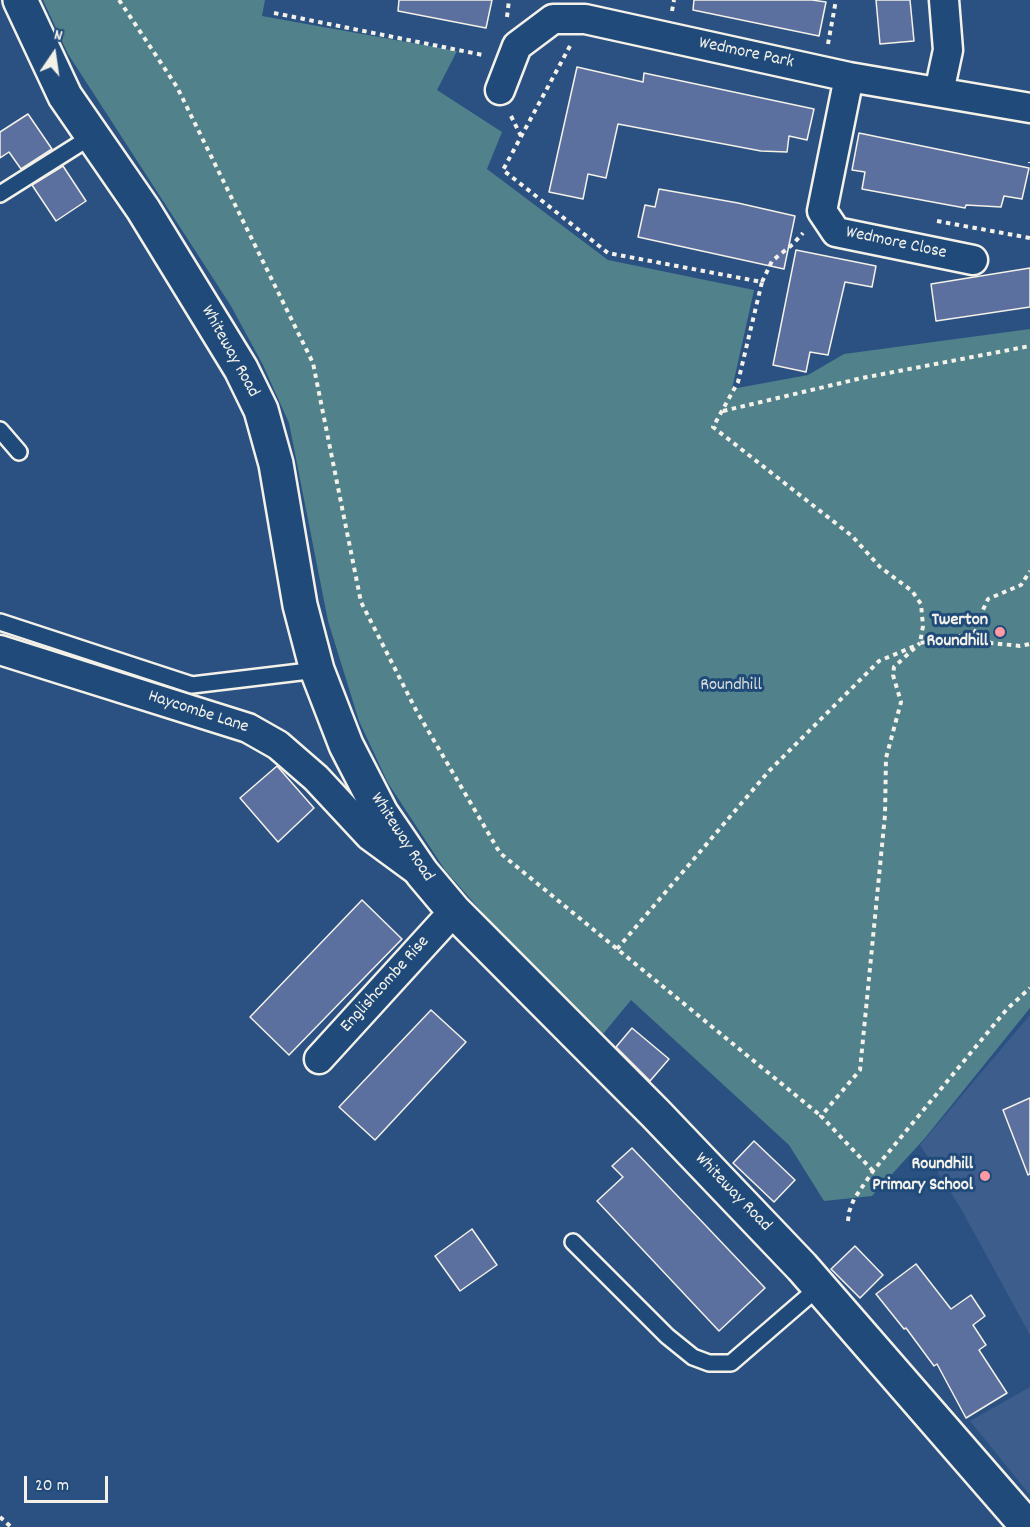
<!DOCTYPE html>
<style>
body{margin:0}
#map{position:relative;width:1030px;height:1527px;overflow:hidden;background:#2a5181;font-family:Dekko,sans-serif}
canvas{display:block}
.north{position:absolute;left:24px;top:24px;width:60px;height:60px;-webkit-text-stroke:4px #1f4a7a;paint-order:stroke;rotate:13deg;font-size:16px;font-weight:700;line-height:24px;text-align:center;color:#f4f1e8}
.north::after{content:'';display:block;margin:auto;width:21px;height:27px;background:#f4f1e8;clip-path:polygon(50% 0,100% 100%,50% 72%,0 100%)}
.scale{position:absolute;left:24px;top:1476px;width:84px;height:27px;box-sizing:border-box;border:3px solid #f4f1e8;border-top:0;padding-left:8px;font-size:18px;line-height:21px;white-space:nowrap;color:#f4f1e8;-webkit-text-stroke:4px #1f4a7a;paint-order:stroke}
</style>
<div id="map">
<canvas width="1030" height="1527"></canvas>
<div class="north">N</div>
<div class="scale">20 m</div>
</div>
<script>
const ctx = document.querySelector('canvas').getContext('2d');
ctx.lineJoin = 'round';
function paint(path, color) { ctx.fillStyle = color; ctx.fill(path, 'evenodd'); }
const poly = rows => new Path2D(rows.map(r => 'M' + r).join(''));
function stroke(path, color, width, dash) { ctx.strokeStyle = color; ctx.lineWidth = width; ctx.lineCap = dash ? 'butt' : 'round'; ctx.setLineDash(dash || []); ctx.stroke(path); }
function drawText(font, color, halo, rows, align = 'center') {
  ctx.font = font + ' Dekko,sans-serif'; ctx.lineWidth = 6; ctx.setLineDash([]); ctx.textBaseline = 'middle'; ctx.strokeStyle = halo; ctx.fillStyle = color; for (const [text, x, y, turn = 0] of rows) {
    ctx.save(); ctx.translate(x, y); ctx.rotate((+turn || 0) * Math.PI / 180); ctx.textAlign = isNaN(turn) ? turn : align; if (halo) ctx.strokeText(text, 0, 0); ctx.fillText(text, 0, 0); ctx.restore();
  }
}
paint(poly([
 [1030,1015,1030,1335,960,1207,920,1145],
 [1030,1387,1030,1495,970,1421]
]), '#3d5d8c');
paint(poly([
 [43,0,265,0,262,16,457,51,437,90,502,132,487,169,608,260,754,290,732,389,808,375,844,354,1030,329,1030,1008,925,1138,872,1196,824,1201,789,1145,631,1000,603,1034,503,936,445,870,388,783,359,721,328,621,289,423,263,365,231,306,68,54]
]), '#51818b');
const building = poly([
 [399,0,492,0,486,28,398,11,399,0],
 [694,0,812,0,826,2,819,36,693,10,694,0],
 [876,0,910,0,914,41,880,44,876,0],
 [577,67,643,82,644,73,814,109,807,140,789,136,787,152,761,151,618,124,606,178,588,174,583,199,549,192,577,67],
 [28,114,52,149,21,169,9,152,0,158,0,132,28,114],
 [859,133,1029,168,1022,199,1004,196,1001,207,966,205,965,208,862,189,865,172,852,170,859,133],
 [63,166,86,201,56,221,32,185,63,166],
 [659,189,738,203,795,216,784,269,638,237,645,205,655,207,659,189],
 [796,250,876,266,872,287,845,282,828,355,810,352,806,372,773,365,796,250],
 [1030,268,1030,307,936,321,931,284,1030,268],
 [277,766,314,808,278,842,240,798,277,766],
 [362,900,402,939,289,1055,250,1017,362,900],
 [431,1010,466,1042,375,1140,339,1107,431,1010],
 [632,1028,669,1059,650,1081,616,1047,632,1028],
 [1030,1098,1030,1174,1028,1175,1003,1110,1030,1098],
 [754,1141,795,1180,774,1202,733,1163,754,1141],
 [632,1148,765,1288,719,1331,597,1201,623,1177,612,1166,632,1148],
 [472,1229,497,1265,460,1291,435,1256,472,1229],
 [855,1246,883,1275,860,1298,831,1269,855,1246],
 [916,1264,951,1309,971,1295,985,1316,973,1325,986,1345,979,1350,1007,1393,966,1418,937,1364,934,1366,906,1328,904,1329,876,1294,916,1264]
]);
paint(building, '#5b709e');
stroke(building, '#f4f1e8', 1.5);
const service = poly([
 [0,194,92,136],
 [0,430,19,452],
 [0,622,192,685,317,670],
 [573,1242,667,1336,693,1357,709,1363,731,1363,819,1287]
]);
const minor = poly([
 [849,77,822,211,836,232,973,260],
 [500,90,517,46,553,19,585,19,849,77,1030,108],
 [939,92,948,50,944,0],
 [0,650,248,728,278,745,316,778,370,836,415,869],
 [319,1059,454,911]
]);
const tertiary = poly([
 [20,0,65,96,143,209,241,369,261,410,276,464,300,605,317,670,346,745,381,813,422,873,454,911,656,1114,802,1267,1028,1527]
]);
stroke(service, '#f4f1e8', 20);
stroke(minor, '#f4f1e8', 33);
stroke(tertiary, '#f4f1e8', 38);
stroke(poly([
 [119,0,177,87,313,363,361,602,416,710,500,853,821,1116],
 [672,11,674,0],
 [274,13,483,55],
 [507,17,509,0],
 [828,44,836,0],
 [570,46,503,170,608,253,762,282,738,382,713,427,852,536,880,567,912,591,921,604,923,626,920,643,973,634,982,623,982,612,988,599,1021,585,1030,571],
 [511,116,521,136],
 [1030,162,1030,163],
 [937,221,1030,238],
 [762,282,772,261,793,244,803,233],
 [723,411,862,378,1030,346],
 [973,634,991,643,1020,646,1030,644],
 [617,949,769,771,879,661,917,645],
 [873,1171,821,1116,860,1070,885,815,886,758,901,702,893,675,894,667,920,643],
 [848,1221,849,1212,854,1199,873,1171,1007,1009,1030,988],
 [0,1517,11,1527]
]), '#f4f1e8', 4, [4.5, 4.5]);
stroke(service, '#1f4a7a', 15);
stroke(minor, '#1f4a7a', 28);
stroke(tertiary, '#1f4a7a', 33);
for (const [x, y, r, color] of [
 [1000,632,6,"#ff9aa2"],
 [985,1176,6,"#ff9aa2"]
]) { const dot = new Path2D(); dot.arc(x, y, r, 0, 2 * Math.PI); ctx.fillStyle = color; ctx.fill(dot); stroke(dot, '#1f4a7a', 2); }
drawText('18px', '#f4f1e8', '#1f4a7a', [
 ["Wedmore Park",746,54,12],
 ["Wedmore Close",896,244,12],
 ["Whiteway Road",229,352,61],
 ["Haycombe Lane",198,713,18],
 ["Whiteway Road",401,838,57],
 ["Englishcombe Rise",386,985,-48],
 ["Whiteway Road",732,1193,46]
]);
drawText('bold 18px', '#f4f1e8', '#1f4a7a', [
 ["Twerton",988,622],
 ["Roundhill",988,643],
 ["Roundhill",973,1166],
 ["Primary School",973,1187]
], 'right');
drawText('18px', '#dce0da', '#1f4a7a', [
 ["Roundhill",731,687]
]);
</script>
